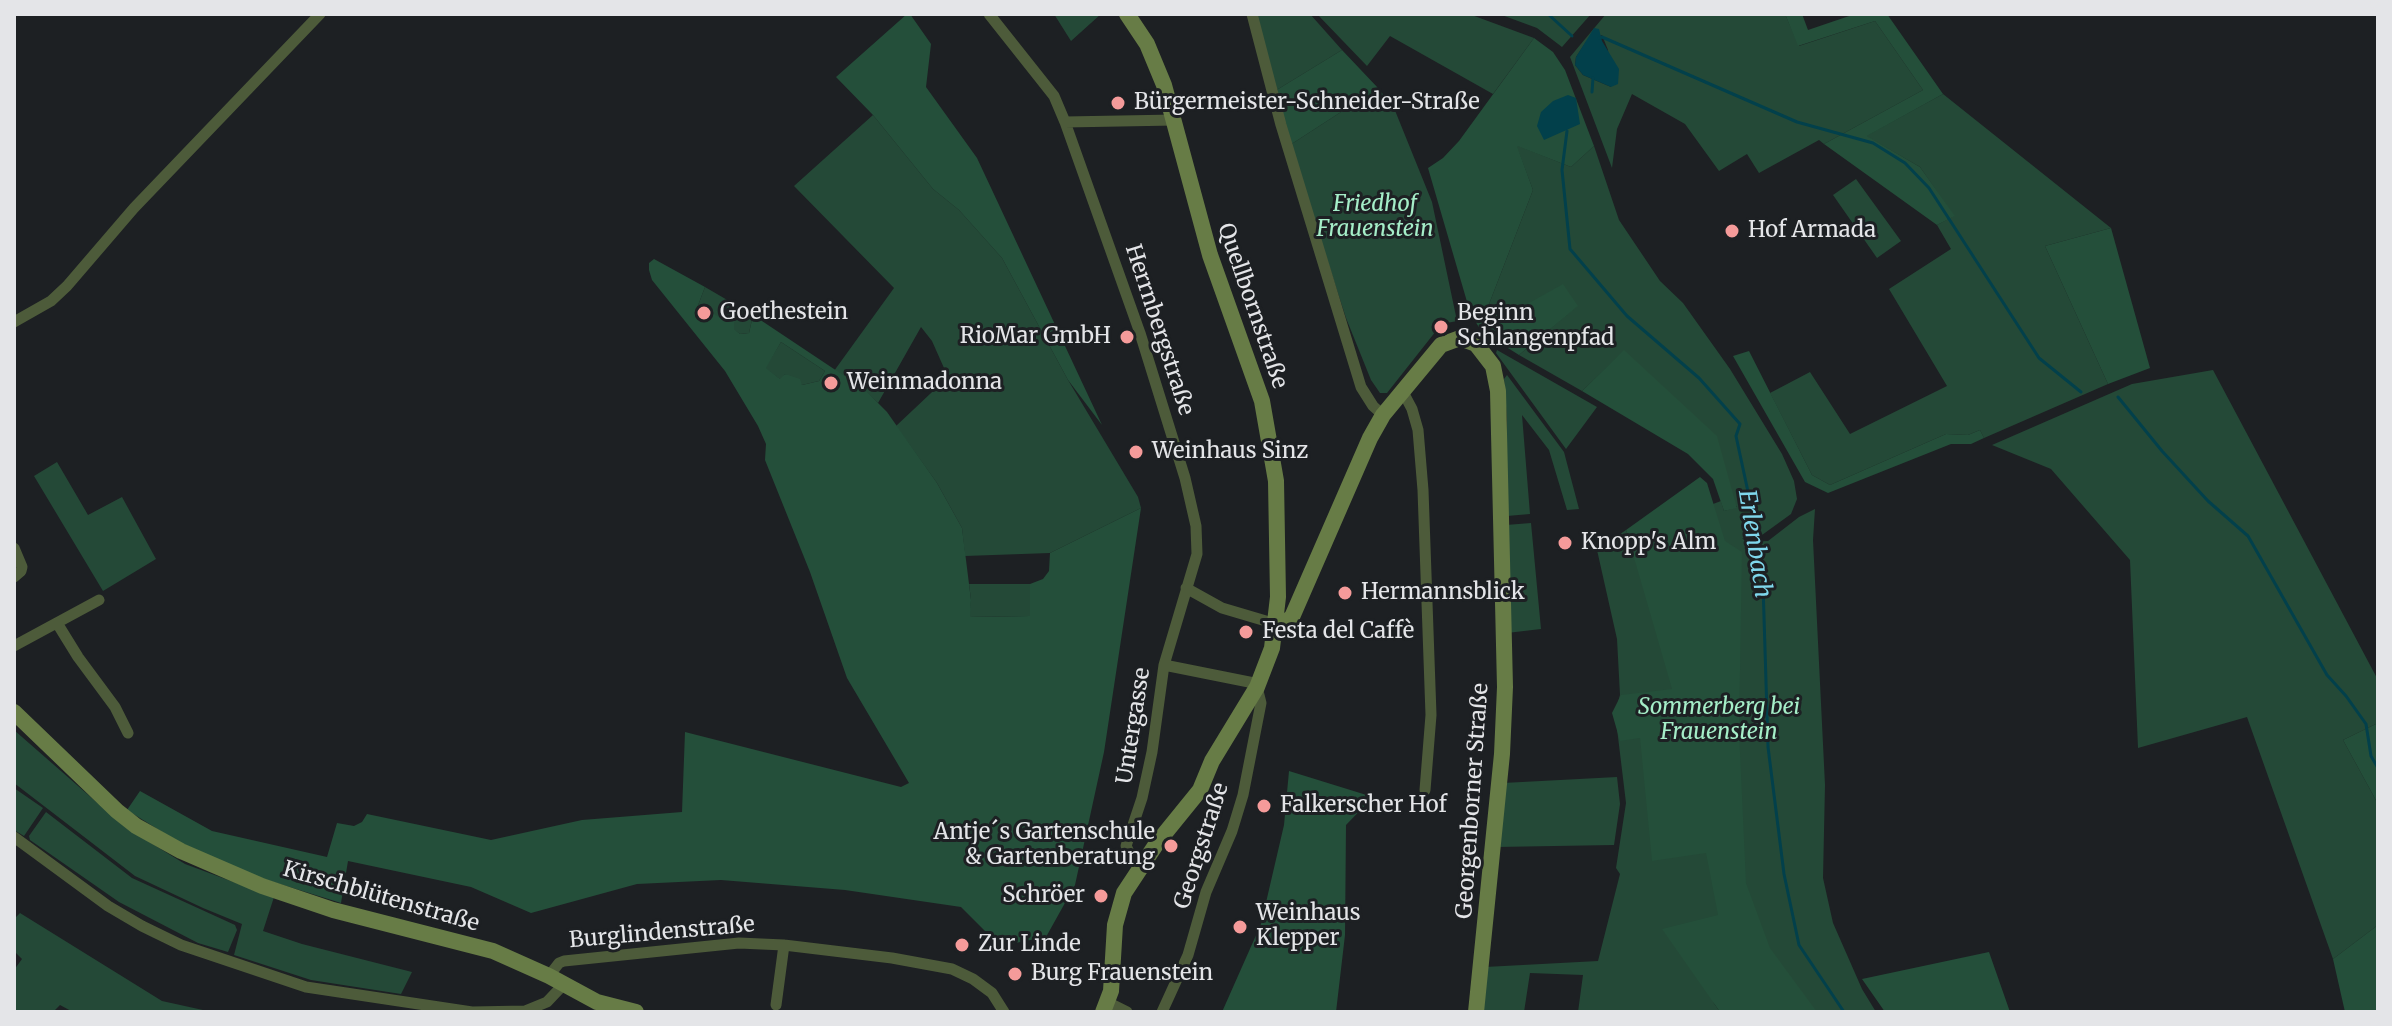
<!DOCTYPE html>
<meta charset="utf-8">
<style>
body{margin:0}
#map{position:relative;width:2392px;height:1026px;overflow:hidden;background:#1d2023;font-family:Merriweather,serif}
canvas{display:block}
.frame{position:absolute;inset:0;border:16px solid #e4e5e8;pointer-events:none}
</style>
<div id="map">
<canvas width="2392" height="1026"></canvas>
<div class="frame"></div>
</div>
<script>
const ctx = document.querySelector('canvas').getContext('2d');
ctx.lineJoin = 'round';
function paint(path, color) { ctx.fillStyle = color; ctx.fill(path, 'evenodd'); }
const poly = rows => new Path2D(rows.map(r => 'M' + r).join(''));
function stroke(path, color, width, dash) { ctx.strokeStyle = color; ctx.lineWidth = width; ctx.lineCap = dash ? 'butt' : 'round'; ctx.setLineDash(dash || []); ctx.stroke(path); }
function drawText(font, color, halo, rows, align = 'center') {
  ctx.font = font + ' Merriweather,serif'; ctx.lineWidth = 6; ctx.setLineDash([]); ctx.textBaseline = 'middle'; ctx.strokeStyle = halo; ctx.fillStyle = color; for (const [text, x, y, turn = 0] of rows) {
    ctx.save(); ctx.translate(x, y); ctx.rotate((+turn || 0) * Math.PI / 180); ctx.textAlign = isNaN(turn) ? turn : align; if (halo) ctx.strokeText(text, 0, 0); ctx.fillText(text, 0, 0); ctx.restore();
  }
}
paint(poly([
 [1054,14,1101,14,1071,41],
 [1254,14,1310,14,1342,50,1275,91],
 [1317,14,1469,14,1534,38,1493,94,1390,36,1367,66],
 [1499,14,1591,14,1562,47,1537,28],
 [1606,14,1785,14,1799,46,1875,21,1923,90,1824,144,1819,140,1759,173,1747,154,1719,171,1685,124,1632,94,1617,129,1612,168,1570,57],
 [1602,35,1608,50,1611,87,1583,75,1575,65,1576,57,1586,42],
 [1378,88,1394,108,1432,202,1457,321,1442,324,1436,331,1387,393,1380,393,1371,380,1346,318,1290,145],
 [1943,94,2111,228,2045,246,2108,384,1984,438,1980,430,1968,435,1946,434,1830,485,1812,475,1770,393,1810,372,1850,434,1947,386,1889,289,1951,249,1937,225,1954,216,1920,167,1866,136],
 [873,115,933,189,959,210,1002,258,1068,380,1138,497,1141,508,1050,553,965,556,962,528,937,483,896,426,948,377,932,341,921,327,878,403,863,389,834,371,894,288,794,186],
 [1516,145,1571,167,1594,146,1619,220,1660,281,1683,303,1730,369,1782,454,1794,481,1797,499,1791,514,1762,535,1749,540,1742,538,1746,542,1768,541,1799,517,1815,509,1813,540,1825,785,1823,878,1833,923,1862,989,1876,1012,1724,1012,1713,1002,1720,1012,1578,1012,1583,975,1530,973,1524,1012,1479,1012,1485,967,1598,961,1620,874,1616,868,1626,803,1615,712,1620,695,1617,639,1597,550,1626,530,1628,536,1721,501,1724,511,1737,507,1624,351,1582,391,1519,355,1577,306,1496,321,1486,312,1533,190],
 [1856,179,1901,241,1877,258,1833,195],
 [705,287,753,315,749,333,740,334,733,329,734,314,722,309,719,317,706,323,698,316,697,308],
 [781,342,825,371,819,381,802,385,785,374,781,380,765,368],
 [1497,350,1597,407,1566,449,1496,353],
 [2213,370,2378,680,2378,723,2343,740,2378,804,2378,925,2333,959,2247,717,2138,748,2130,560,2051,469,1992,445,2132,384],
 [1507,375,1564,452,1579,509,1567,510,1549,450,1522,415,1530,514,1507,516,1507,420,1504,379],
 [57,462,88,515,122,497,156,559,103,591,34,476],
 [1531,523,1541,629,1507,633,1506,525],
 [969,584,1030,584,1031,616,969,617,971,600],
 [14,730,125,827,185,864,274,897,263,931,302,944,412,972,401,994,311,980,234,955,242,924,203,908,135,876,14,783],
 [1617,777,1620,804,1614,845,1496,847,1503,783],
 [14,788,43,808,24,836,14,830],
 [46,812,132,878,235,925,237,930,228,952,198,943,119,902,30,840,29,836],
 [20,913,162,1001,212,1012,73,1012,60,1005,53,1012,14,1012,14,970,22,959,14,951,14,919]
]), '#244937');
paint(poly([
 [907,14,910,14,931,44,926,87,977,158,1102,425,1068,380,1002,258,959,210,933,189,873,115,836,77],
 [1785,14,1802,14,1808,30,1855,14,1887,14,1943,94,1867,136,1920,167,1955,216,1937,225,1824,144,1923,90,1875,21,1798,46],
 [1534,38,1553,52,1565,70,1594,146,1571,167,1517,146,1533,190,1486,312,1497,321,1563,284,1578,306,1519,355,1481,331,1470,312,1428,168,1443,158,1459,141],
 [1342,50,1378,88,1290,145,1275,91],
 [2111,228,2150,368,2108,384,2045,246],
 [654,259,705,287,697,308,698,316,706,322,714,314,719,317,716,311,722,309,734,314,734,329,740,334,749,333,753,315,864,389,887,412,937,483,962,528,971,600,970,617,1030,616,1030,584,1043,579,1049,571,1050,553,1141,508,1104,752,1075,885,1046,937,1000,946,961,907,845,890,721,880,637,884,531,913,471,887,348,861,341,903,264,879,183,845,127,810,140,791,212,831,327,857,337,823,354,826,362,822,367,814,491,840,582,820,682,812,685,732,901,787,909,783,847,678,810,572,765,460,766,444,758,426,725,371,652,280,649,270,649,263],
 [781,342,825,371,819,381,802,385,800,379,785,374,780,379,766,368],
 [1624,350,1717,436,1737,508,1724,511,1713,479,1688,454,1582,391],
 [1749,351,1812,475,1830,485,1946,434,1968,435,1980,430,1984,438,1971,444,1951,444,1828,493,1805,482,1733,356],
 [1700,477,1707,483,1725,541,1742,552,1739,730,1746,883,1770,948,1817,1012,1720,1012,1662,929,1718,915,1706,853,1652,861,1640,738,1620,741,1612,713,1621,695,1672,689,1626,530],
 [2378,723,2378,804,2343,740],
 [1289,771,1373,797,1346,825,1345,935,1336,1012,1222,1012,1261,924,1284,825],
 [2378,925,2378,1012,2345,1012,2333,959],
 [1989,952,2010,1012,1885,1012,1862,979]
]), '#244f3a');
paint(poly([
 [1594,28,1599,29,1602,41,1619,69,1618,84,1611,87,1583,75,1575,65,1576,57],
 [1568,95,1576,98,1580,124,1544,140,1537,126,1541,112,1553,101]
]), '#02404b');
stroke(poly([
 [1548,14,1572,36],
 [1599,38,1602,37,1797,122,1873,143,1905,163,1929,188,2039,358,2081,392],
 [1592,92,1593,78],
 [1567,131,1562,170,1570,249,1627,316,1699,378,1740,424,1736,436,1750,501,1763,584,1768,747,1784,874,1799,945,1844,1012],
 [2118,397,2162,451,2208,501,2248,536,2327,675,2346,696,2366,724,2371,756,2378,768]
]), '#02404b', 3);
stroke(poly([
 [989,14,1054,96,1065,122,1140,333,1185,478,1196,526,1197,554,1164,665,1152,752,1142,798,1126,846,1132,858,1141,864],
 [1252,14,1281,125,1361,387,1373,406,1383,415],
 [1065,122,1175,120],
 [14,322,51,301,67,286,134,208,320,14],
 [1403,392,1412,409,1418,430,1423,490,1431,715,1425,790],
 [14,548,22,567,21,571,14,577],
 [1186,588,1222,608,1276,624],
 [57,623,78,657,115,707,128,733],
 [14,646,99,600],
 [1164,665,1259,684],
 [14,837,108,906,142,926,181,945,306,987,472,1012,525,1011,547,1002,564,984],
 [549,976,559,963,564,961,739,943,784,945,892,958,952,969,973,979,992,993,1004,1012],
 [1107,1002,1127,1012],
 [776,1005,784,945],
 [1162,1012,1188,955,1206,892,1232,831,1243,795,1261,703,1257,687]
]), '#4d5b3a', 11);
stroke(poly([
 [1276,624,1286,622,1292,617,1370,438,1383,415,1441,345,1460,338,1476,344,1493,366,1498,391,1505,687,1502,754,1476,1012],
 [14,712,117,811,136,826,181,851,262,886,333,910,493,951,549,976,597,1002,636,1012],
 [1103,1012,1111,991,1115,925,1124,893,1157,843,1200,790,1212,761,1257,687,1272,648,1278,597,1276,481,1262,401,1210,255,1164,85,1147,44,1127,14]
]), '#677c46', 16);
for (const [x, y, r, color] of [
 [1118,103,8,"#f59b9a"],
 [1732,231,8,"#f59b9a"],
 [704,313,8,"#f59b9a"],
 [1441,327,8,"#f59b9a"],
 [1127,337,8,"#f59b9a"],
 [831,383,8,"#f59b9a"],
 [1136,452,8,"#f59b9a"],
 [1565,543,8,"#f59b9a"],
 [1345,593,8,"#f59b9a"],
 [1246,632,8,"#f59b9a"],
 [1264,806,8,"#f59b9a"],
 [1171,846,8,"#f59b9a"],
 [1101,896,8,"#f59b9a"],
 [1240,927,8,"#f59b9a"],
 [962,945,8,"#f59b9a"],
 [1015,974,8,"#f59b9a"]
]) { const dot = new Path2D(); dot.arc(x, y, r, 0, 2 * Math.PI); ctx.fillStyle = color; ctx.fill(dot); stroke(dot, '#1d2023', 3); }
drawText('22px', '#e4e5e8', '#1d2023', [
 ["Bürgermeister-Schneider-Straße",1134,103],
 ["Hof Armada",1748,231],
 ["Goethestein",720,313],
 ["Beginn",1457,314],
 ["Schlangenpfad",1457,339],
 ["RioMar GmbH",1111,337,"right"],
 ["Weinmadonna",847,383],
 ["Weinhaus Sinz",1152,452],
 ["Knopp's Alm",1581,543],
 ["Hermannsblick",1361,593],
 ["Festa del Caffè",1262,632],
 ["Falkerscher Hof",1280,806],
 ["Antje´s Gartenschule",1155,833,"right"],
 ["& Gartenberatung",1155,858,"right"],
 ["Schröer",1085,896,"right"],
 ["Weinhaus",1256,914],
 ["Klepper",1256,939],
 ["Zur Linde",978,945],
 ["Burg Frauenstein",1031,974]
], 'left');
drawText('italic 22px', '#a5eec8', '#1d2023', [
 ["Friedhof",1375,205],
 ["Frauenstein",1375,230],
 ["Sommerberg bei",1719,708],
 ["Frauenstein",1719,733]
]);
drawText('22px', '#e4e5e8', '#1d2023', [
 ["Quellbornstraße",1252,306,71],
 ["Herrnbergstraße",1159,330,72],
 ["Untergasse",1134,726,-81],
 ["Georgenborner Straße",1473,801,-86],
 ["Georgstraße",1202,846,-72],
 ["Kirschblütenstraße",381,897,16],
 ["Burglindenstraße",662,933,-5]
]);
drawText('italic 24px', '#7fd7ec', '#1d2023', [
 ["Erlenbach",1754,544,81]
]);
</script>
